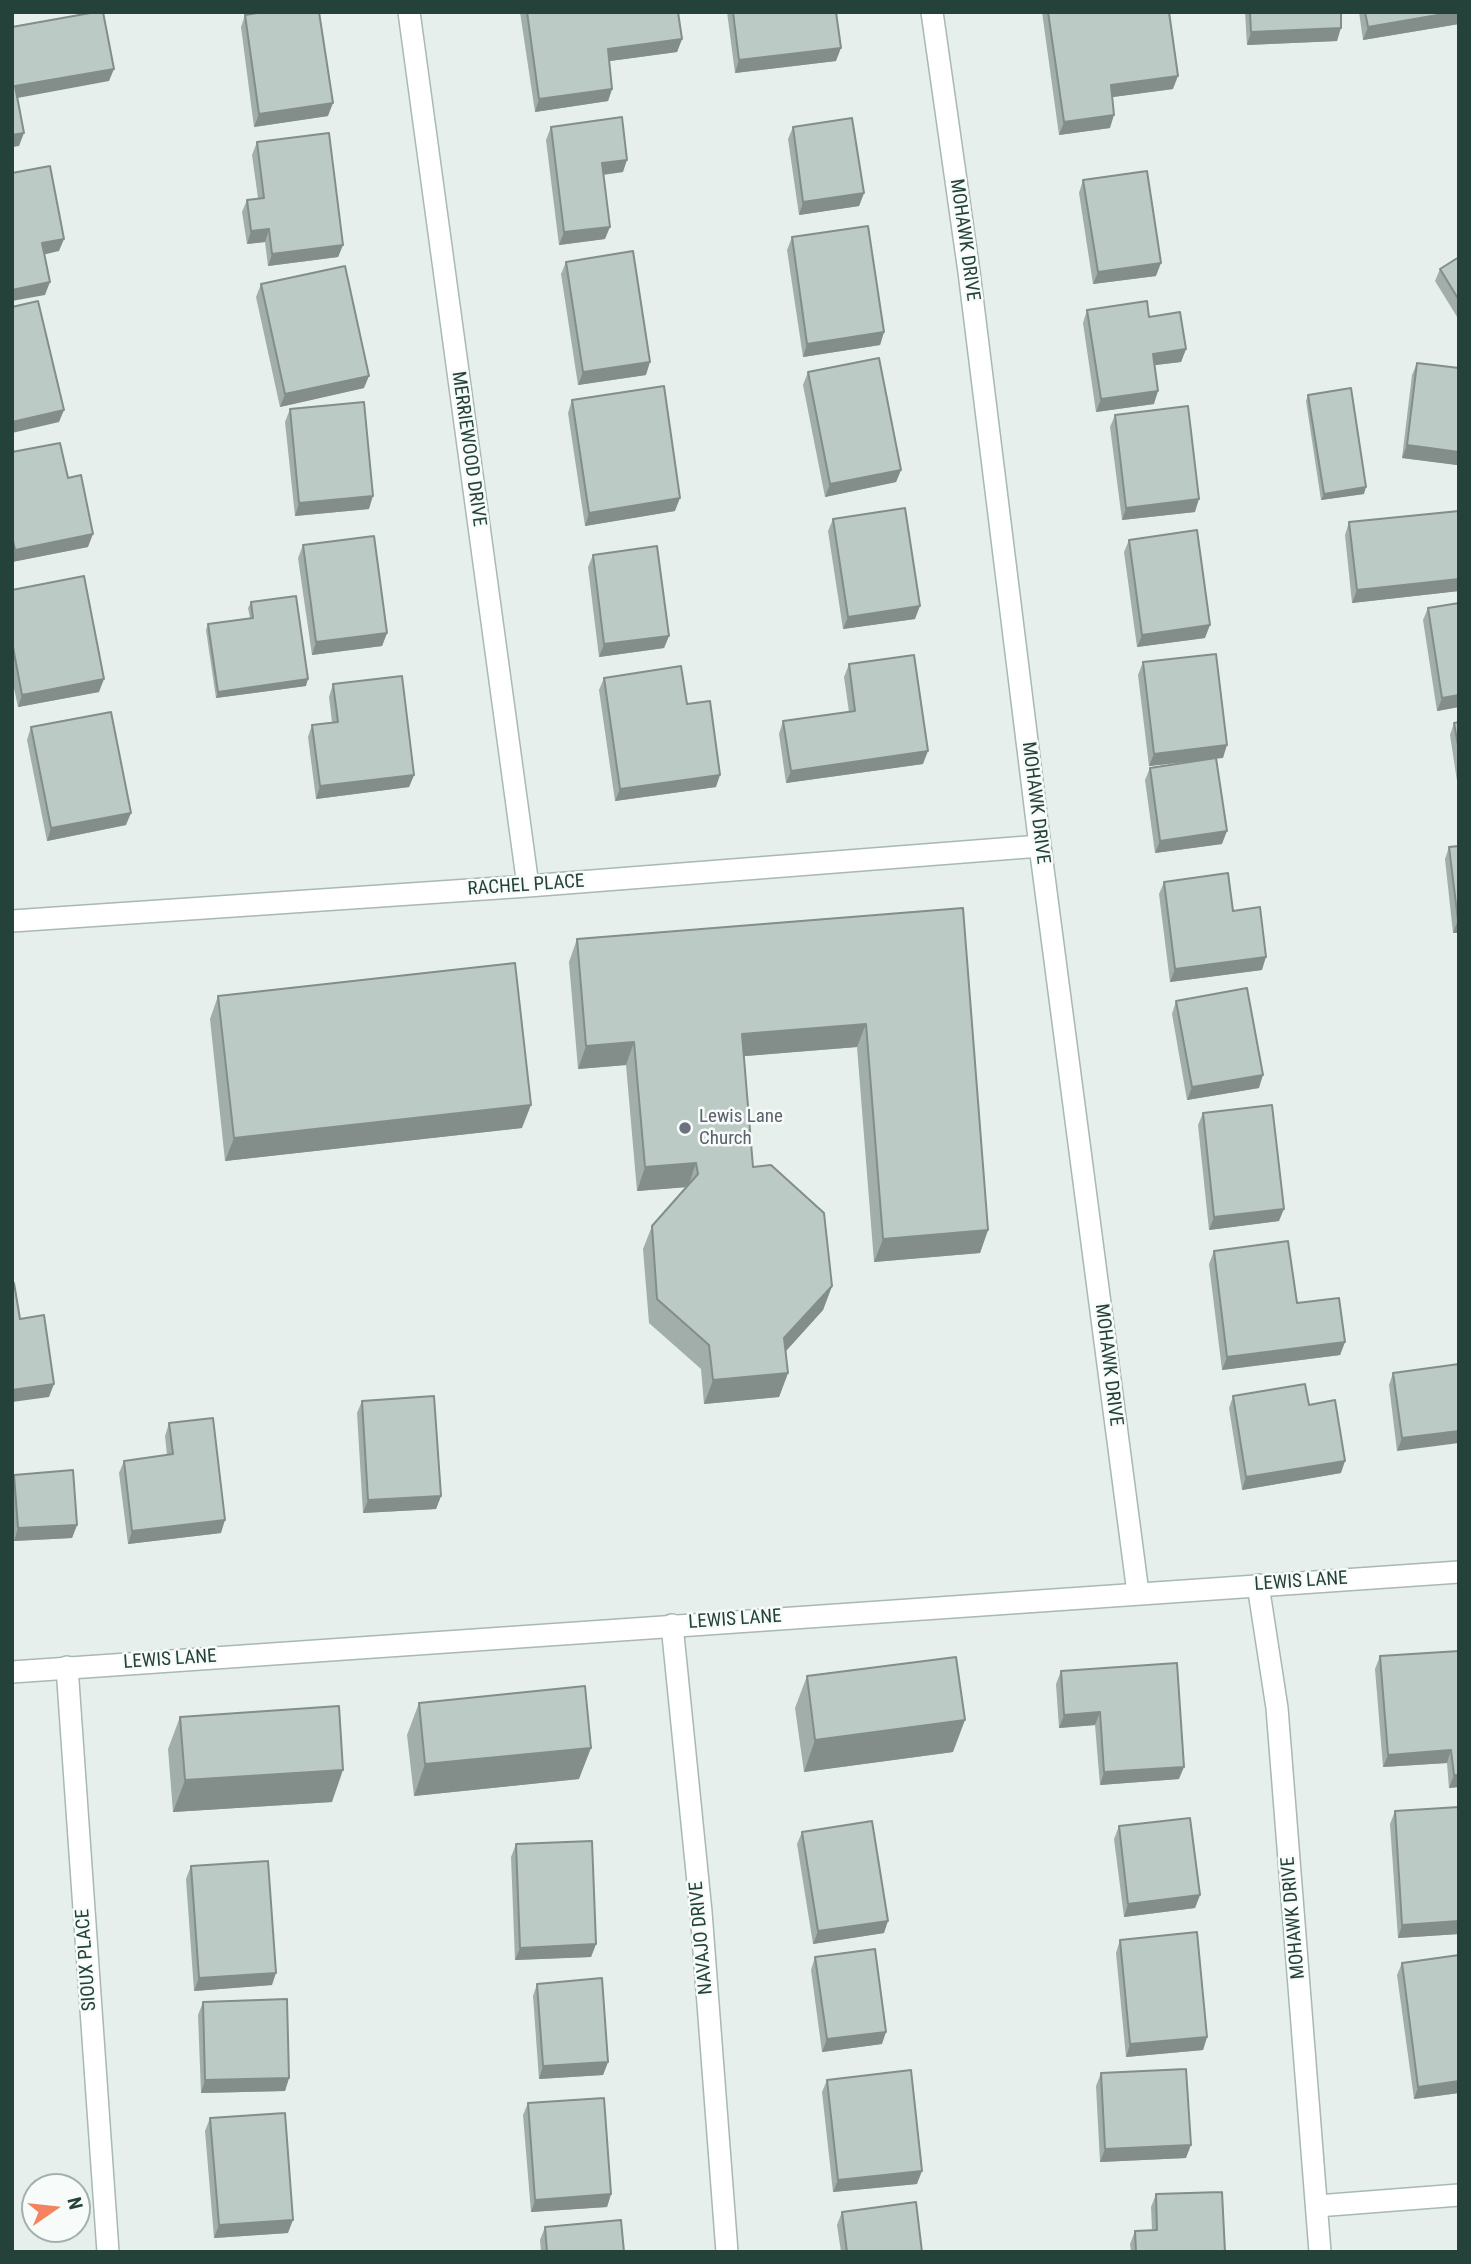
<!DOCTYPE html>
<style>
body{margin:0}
#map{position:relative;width:1471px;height:2264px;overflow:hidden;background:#e6efeb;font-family:"Roboto Condensed",sans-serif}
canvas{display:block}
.frame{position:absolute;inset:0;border:14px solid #24423a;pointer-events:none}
.north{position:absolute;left:21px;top:2173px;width:70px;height:70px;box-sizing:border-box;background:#f7fbf9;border:2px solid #a3b1ad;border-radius:50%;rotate:76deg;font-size:19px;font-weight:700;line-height:28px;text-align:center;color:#24423a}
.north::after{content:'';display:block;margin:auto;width:24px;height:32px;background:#f4845f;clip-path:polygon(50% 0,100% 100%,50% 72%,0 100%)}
</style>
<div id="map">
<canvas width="1471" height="2264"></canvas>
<div class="frame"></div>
<div class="north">N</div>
</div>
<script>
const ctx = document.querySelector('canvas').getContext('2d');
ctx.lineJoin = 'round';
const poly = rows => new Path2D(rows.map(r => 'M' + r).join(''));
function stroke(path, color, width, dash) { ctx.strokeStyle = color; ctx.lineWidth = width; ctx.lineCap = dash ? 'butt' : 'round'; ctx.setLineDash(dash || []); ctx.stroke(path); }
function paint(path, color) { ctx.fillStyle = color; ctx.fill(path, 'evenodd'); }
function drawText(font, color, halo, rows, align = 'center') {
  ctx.font = font + ' "Roboto Condensed",sans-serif'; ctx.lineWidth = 5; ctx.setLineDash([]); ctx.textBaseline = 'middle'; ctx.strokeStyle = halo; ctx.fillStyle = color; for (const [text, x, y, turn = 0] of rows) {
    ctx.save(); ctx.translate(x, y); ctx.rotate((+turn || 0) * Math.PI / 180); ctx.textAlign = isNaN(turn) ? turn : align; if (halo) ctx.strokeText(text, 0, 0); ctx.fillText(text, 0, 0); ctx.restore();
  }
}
const minor = poly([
 [409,12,528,886],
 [932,12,969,272,1040,846,1138,1593],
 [12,921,528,886,1040,846],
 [1258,1585,1277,1708,1320,2252],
 [672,1625,701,1912,727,2252],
 [67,1667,108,2252],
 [1317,2206,1459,2195]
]);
const tertiary = poly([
 [12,1672,1459,1572]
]);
stroke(minor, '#a8b8b2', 24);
stroke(tertiary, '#a8b8b2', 24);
stroke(minor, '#fff', 21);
stroke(tertiary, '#fff', 21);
paint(poly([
 [520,12,678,12,682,39,677,52,609,61,612,89,608,101,535,112],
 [727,12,836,12,836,61,735,73],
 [1042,12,1169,12,1173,89,1112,97,1110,128,1059,135],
 [1245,12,1341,12,1337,41,1247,45],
 [1359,12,1459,12,1459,24,1363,40],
 [245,15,328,116,254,127,241,27],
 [551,127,623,172,604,175,605,239,559,245,546,140],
 [793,127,864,193,859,206,799,215,788,139],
 [257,142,343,245,338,257,268,266,265,242,247,244,242,212,247,200,258,198,252,155],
 [1083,180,1156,276,1093,284,1079,193],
 [792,237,884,332,880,345,803,357,787,250],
 [1459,257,1459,320,1435,281,1440,269],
 [566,262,646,375,578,385,561,274],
 [261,284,364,388,280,407,256,297],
 [1087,310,1149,317,1186,349,1181,362,1154,365,1154,404,1096,412,1083,323],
 [1417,363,1457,465,1402,458,1412,375],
 [808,372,901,470,896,482,825,497,803,385],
 [1308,395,1364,494,1321,500,1306,401],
 [572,400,675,511,585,526,568,413],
 [290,409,369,509,295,516,285,422],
 [1115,415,1195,512,1122,520,1110,427],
 [12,452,68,478,88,547,12,562],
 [1459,511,1459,591,1352,603,1345,535,1349,522],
 [833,519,915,619,843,629,828,531],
 [1129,540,1205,638,1137,647,1124,552],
 [303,545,387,633,382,646,312,655,298,558],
 [593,555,669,636,664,648,599,657,588,567],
 [12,590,99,692,18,707,12,679],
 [251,602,306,686,216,698,206,630,208,624,250,618,248,608],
 [1459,603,1459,707,1437,711,1423,620,1428,608],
 [1143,662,1223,758,1216,758,1222,844,1155,853,1145,780,1150,768,1208,759,1149,766,1138,675],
 [849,664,923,764,786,783,779,734,783,721,849,712,844,677],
 [604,678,687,704,716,787,615,801,599,690],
 [333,684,414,775,409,787,316,799,308,737,312,725,332,722,329,697],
 [1459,722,1459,794,1450,735,1454,723],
 [31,727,126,825,47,841,27,740],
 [1459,846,1459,933,1453,933,1445,859,1449,847],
 [1164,882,1233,911,1262,970,1170,982,1159,894],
 [963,908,988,1230,980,1253,874,1262,857,1047,744,1056,753,1167,832,1286,823,1310,786,1351,788,1373,779,1397,704,1404,701,1369,649,1323,643,1249,652,1226,686,1187,637,1191,626,1065,578,1069,569,962,577,939],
 [218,996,522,1128,225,1161,210,1019],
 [1176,1001,1259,1088,1187,1100,1172,1014],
 [1203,1113,1279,1221,1209,1230,1198,1125],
 [1214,1251,1345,1342,1340,1355,1222,1370,1209,1264],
 [1459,1364,1397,1451,1389,1385,1393,1373],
 [1233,1396,1309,1405,1341,1473,1242,1490,1229,1408],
 [362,1401,441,1496,436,1509,363,1513,357,1413],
 [169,1423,221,1533,128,1544,119,1473,124,1461,167,1455,165,1436],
 [14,1475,77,1525,72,1538,14,1541,12,1525,12,1479],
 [1459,1651,1459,1787,1449,1788,1447,1763,1383,1767,1375,1669,1380,1656],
 [1061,1671,1179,1779,1100,1785,1095,1725,1059,1728,1056,1684],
 [807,1676,953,1752,804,1772,795,1708],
 [419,1703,579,1779,414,1796,407,1735],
 [180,1717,332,1802,173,1812,168,1749],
 [1459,1807,1459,1934,1398,1938,1390,1824,1395,1811],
 [1119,1826,1200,1895,1195,1908,1124,1917,1114,1839],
 [802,1832,884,1933,813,1944,797,1844],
 [516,1844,596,1944,591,1957,515,1960,511,1857],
 [191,1866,272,1985,194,1991,186,1879],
 [1120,1940,1207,2037,1203,2050,1126,2057,1116,1953],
 [815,1957,882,2044,822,2052,811,1970],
 [1402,1963,1459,2093,1414,2099,1397,1975],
 [537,1984,608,2062,603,2075,539,2079,533,1996],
 [203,2002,289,2078,285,2091,201,2093,198,2015],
 [1101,2073,1186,2158,1100,2162,1096,2086],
 [827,2080,917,2184,833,2192,822,2092],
 [528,2103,611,2194,607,2207,531,2212,523,2115],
 [210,2118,288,2233,214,2238,205,2131],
 [1156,2194,1225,2252,1131,2252,1130,2244,1135,2231,1152,2230,1151,2207],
 [842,2212,922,2252,841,2252,837,2225],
 [545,2227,624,2252,541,2252,540,2240]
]), '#a1aea9');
paint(poly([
 [1455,12,1459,12,1459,24,1363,40,1368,27],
 [1341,28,1337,41,1247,45,1251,32],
 [682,39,677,52,603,62,608,49],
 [841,48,836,61,735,73,739,60],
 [114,69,109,81,12,99,15,86],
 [1178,76,1173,89,1106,98,1111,85],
 [612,89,608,101,535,112,539,99],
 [333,103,328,116,254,127,259,114],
 [1114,115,1110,128,1059,135,1064,122],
 [24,133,19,146,12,147,12,135],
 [627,160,623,172,598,175,602,163],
 [864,193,859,206,799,215,803,202],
 [610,227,605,239,559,245,564,232],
 [269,229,265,242,247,244,251,231],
 [64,239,59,251,38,256,42,243],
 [343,245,338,257,268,266,272,254],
 [1161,263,1156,276,1093,284,1098,272],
 [50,282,45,295,12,301,12,290],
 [884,332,880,345,803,357,807,344],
 [1186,349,1181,362,1148,366,1153,354],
 [650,362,646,375,578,385,583,372],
 [369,376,364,388,280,407,285,394],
 [1158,391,1154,404,1096,412,1101,399],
 [64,410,59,422,12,433,12,422],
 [1407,445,1459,452,1459,459,1457,465,1402,458],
 [901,470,896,482,825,497,830,484],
 [1366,487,1364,494,1321,500,1324,494],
 [373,496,369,509,295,516,299,503],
 [680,498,675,511,585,526,589,513],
 [1199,499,1195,512,1122,520,1126,508],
 [93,534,88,547,12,562,12,557,15,550],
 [1459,579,1459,591,1352,603,1357,590],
 [920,606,915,619,843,629,848,617],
 [1210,625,1205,638,1137,647,1142,635],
 [387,633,382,646,312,655,316,642],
 [669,636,664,648,599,657,604,644],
 [104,679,99,692,18,707,22,695],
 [308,679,306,686,216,698,218,692],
 [1459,695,1459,707,1437,711,1442,698],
 [1227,745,1223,758,1149,766,1154,754],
 [928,751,923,764,786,783,791,771],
 [414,775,409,787,316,799,320,786],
 [720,775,716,787,615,801,620,789],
 [131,813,126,825,47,841,51,828],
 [1227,831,1222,844,1155,853,1160,841],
 [1458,920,1459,933,1453,933],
 [1266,957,1262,970,1170,982,1175,969],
 [866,1024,857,1047,734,1057,742,1034],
 [634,1042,626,1065,578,1069,586,1046],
 [1263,1075,1259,1088,1187,1100,1192,1087],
 [531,1105,522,1128,225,1161,234,1138],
 [696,1163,688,1187,637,1191,645,1167],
 [1284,1209,1279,1221,1209,1230,1214,1217],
 [988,1230,980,1253,874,1262,883,1239],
 [832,1286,823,1310,776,1362,784,1338],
 [1345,1342,1340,1355,1222,1370,1227,1357],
 [788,1373,779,1397,704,1404,713,1380],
 [54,1384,49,1397,12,1402,12,1390],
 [1459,1431,1459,1443,1397,1451,1402,1438],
 [1345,1461,1341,1473,1242,1490,1246,1477],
 [441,1496,436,1509,363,1513,368,1500],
 [225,1520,221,1533,128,1544,132,1531],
 [77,1525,72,1538,14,1541,18,1528],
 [1100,1712,1095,1725,1059,1728,1064,1715],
 [965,1720,953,1752,804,1772,815,1740],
 [591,1748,579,1779,414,1796,425,1764],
 [1451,1750,1447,1763,1383,1767,1388,1755],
 [1184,1767,1179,1779,1100,1785,1104,1772],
 [343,1770,332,1802,173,1812,185,1780],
 [1454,1775,1459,1775,1459,1787,1449,1788],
 [1200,1895,1195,1908,1124,1917,1128,1904],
 [888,1921,884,1933,813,1944,818,1931],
 [1459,1921,1459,1934,1398,1938,1402,1925],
 [596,1944,591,1957,515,1960,520,1948],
 [276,1973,272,1985,194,1991,199,1978],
 [886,2032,882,2044,822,2052,827,2039],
 [1207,2037,1203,2050,1126,2057,1130,2044],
 [608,2062,603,2075,539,2079,543,2066],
 [289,2078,285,2091,201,2093,205,2080],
 [1459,2081,1459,2093,1414,2099,1418,2087],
 [1191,2145,1186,2158,1100,2162,1105,2149],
 [922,2171,917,2184,833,2192,838,2180],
 [611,2194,607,2207,531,2212,535,2200],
 [293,2220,288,2233,214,2238,219,2225]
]), '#838d89');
const building = poly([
 [96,12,103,12,114,69,15,86,24,133,12,135,12,27,96,12],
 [263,12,319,12,333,103,259,114,245,15,263,12],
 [527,12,678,12,682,39,608,49,612,89,539,99,527,12],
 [733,12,836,12,841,48,739,60,733,12],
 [1048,12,1169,12,1178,76,1111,85,1114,115,1064,122,1048,12],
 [1250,12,1341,12,1341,28,1251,32,1250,12],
 [1365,12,1455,12,1368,27,1365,12],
 [622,117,627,160,602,163,610,227,564,232,551,127,622,117],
 [852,118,864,193,803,202,793,127,852,118],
 [329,133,343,245,272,254,269,229,251,231,247,200,264,198,257,142,329,133],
 [50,166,64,239,42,243,50,282,12,290,12,173,50,166],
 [1147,171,1161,263,1098,272,1083,180,1147,171],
 [868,226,884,332,807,344,792,237,868,226],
 [633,251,650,362,583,372,566,262,633,251],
 [1459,257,1459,300,1440,269,1459,257],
 [345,266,369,376,285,394,261,284,345,266],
 [38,301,64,410,12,422,12,307,38,301],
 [1147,301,1149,317,1180,312,1186,349,1153,354,1158,391,1101,399,1087,310,1147,301],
 [879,358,901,470,830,484,808,372,879,358],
 [1417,363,1459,368,1459,452,1407,445,1417,363],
 [664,386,680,498,589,513,572,400,664,386],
 [1351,388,1366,487,1324,494,1308,395,1351,388],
 [364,402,373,496,299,503,290,409,364,402],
 [1188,406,1199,499,1126,508,1115,415,1188,406],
 [60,443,68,478,81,475,93,534,15,550,12,536,12,452,60,443],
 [905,508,920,606,848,617,833,519,905,508],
 [1459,511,1459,579,1357,590,1349,522,1459,511],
 [1197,530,1210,625,1142,635,1129,540,1197,530],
 [374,536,387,633,316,642,303,545,374,536],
 [657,546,669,636,604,644,593,555,657,546],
 [84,576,104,679,22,695,12,642,12,590,84,576],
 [296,596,308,679,218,692,208,624,253,618,251,602,296,596],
 [1459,603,1459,695,1442,698,1428,608,1459,603],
 [1216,654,1227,745,1154,754,1143,662,1216,654],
 [914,655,928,751,791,771,783,721,855,711,849,664,914,655],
 [681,666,687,704,710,701,720,775,620,789,604,678,681,666],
 [402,676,414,775,320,786,312,725,338,722,333,684,402,676],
 [111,712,131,813,51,828,31,727,111,712],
 [1459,722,1459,751,1454,723,1459,722],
 [1216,758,1227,831,1160,841,1150,768,1216,758],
 [1459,846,1459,920,1458,920,1449,847,1459,846],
 [1228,873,1233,911,1260,907,1266,957,1175,969,1164,882,1228,873],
 [963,908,988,1230,883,1239,866,1024,742,1034,753,1167,771,1165,824,1213,832,1286,784,1338,788,1373,713,1380,709,1345,657,1299,652,1226,698,1174,696,1163,645,1167,634,1042,586,1046,577,939,963,908],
 [515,963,531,1105,234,1138,218,996,515,963],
 [1247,988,1263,1075,1192,1087,1176,1001,1247,988],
 [1272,1105,1284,1209,1214,1217,1203,1113,1272,1105],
 [1288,1241,1297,1303,1339,1298,1345,1342,1227,1357,1214,1251,1288,1241],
 [12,1283,14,1283,20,1319,44,1315,54,1384,12,1390,12,1283],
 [1459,1364,1459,1431,1402,1438,1393,1373,1459,1364],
 [1305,1384,1309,1405,1335,1400,1345,1461,1246,1477,1233,1396,1305,1384],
 [434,1396,441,1496,368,1500,362,1401,434,1396],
 [213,1418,225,1520,132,1531,124,1461,173,1454,169,1423,213,1418],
 [73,1470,77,1525,18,1528,14,1475,73,1470],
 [1459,1651,1459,1775,1454,1775,1451,1750,1388,1755,1380,1656,1459,1651],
 [956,1657,965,1720,815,1740,807,1676,956,1657],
 [1177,1663,1184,1767,1104,1772,1100,1712,1064,1715,1061,1671,1177,1663],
 [585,1686,591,1748,425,1764,419,1703,585,1686],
 [339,1706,343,1770,185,1780,180,1717,339,1706],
 [1459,1807,1459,1921,1402,1925,1395,1811,1459,1807],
 [1190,1818,1200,1895,1128,1904,1119,1826,1190,1818],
 [872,1821,888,1921,818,1931,802,1832,872,1821],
 [592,1841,596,1944,520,1948,516,1844,592,1841],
 [268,1861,276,1973,199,1978,191,1866,268,1861],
 [1197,1932,1207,2037,1130,2044,1120,1940,1197,1932],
 [875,1949,886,2032,827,2039,815,1957,875,1949],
 [1459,1955,1459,2081,1418,2087,1402,1963,1459,1955],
 [602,1978,608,2062,543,2066,537,1984,602,1978],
 [287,1999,289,2078,205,2080,203,2002,287,1999],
 [1186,2069,1191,2145,1105,2149,1101,2073,1186,2069],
 [911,2070,922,2171,838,2180,827,2080,911,2070],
 [604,2098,611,2194,535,2200,528,2103,604,2098],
 [285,2113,293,2220,219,2225,210,2118,285,2113],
 [1222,2192,1225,2252,1136,2252,1135,2231,1157,2230,1156,2194,1222,2192],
 [916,2202,922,2252,847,2252,842,2212,916,2202],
 [621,2220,624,2252,547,2252,545,2227,621,2220]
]);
paint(building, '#bbcac4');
stroke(building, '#838d89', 2);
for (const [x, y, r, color] of [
 [685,1128,7,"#6b7280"]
]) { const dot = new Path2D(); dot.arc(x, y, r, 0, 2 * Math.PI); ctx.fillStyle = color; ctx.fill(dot); stroke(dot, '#f7fbf9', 2.5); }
drawText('19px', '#24423a', '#f7fbf9', [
 ["MOHAWK DRIVE",964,240,82],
 ["MERRIEWOOD DRIVE",468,449,82],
 ["MOHAWK DRIVE",1035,803,83],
 ["RACHEL PLACE",526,886,-4],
 ["MOHAWK DRIVE",1108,1365,83],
 ["LEWIS LANE",1301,1582,-4],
 ["LEWIS LANE",735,1620,-4],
 ["LEWIS LANE",170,1660,-4],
 ["MOHAWK DRIVE",1294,1918,-95],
 ["NAVAJO DRIVE",702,1938,-95],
 ["SIOUX PLACE",87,1960,-94]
]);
drawText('19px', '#5b616d', '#f7fbf9', [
 ["Lewis Lane",699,1117],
 ["Church",699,1139]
], 'left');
</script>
